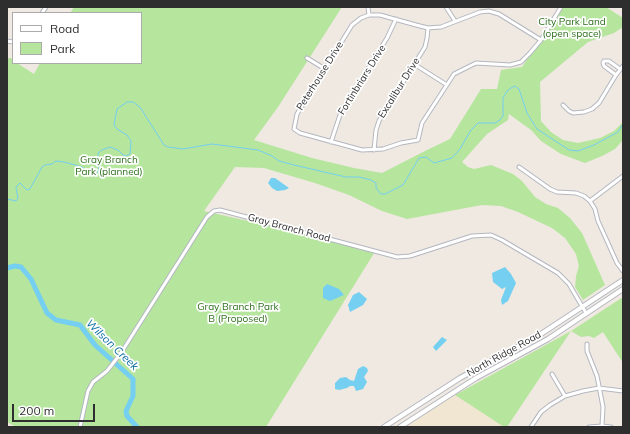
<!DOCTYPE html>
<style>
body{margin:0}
#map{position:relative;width:630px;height:434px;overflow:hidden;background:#efe9e1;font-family:Mulish,sans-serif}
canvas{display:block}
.frame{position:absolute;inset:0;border:8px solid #2e2e2e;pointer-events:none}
.legend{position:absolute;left:12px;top:12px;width:130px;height:52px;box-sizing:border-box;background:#fff;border:1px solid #ababab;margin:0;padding:5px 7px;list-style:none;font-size:12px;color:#2e2e2e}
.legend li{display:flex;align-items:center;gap:8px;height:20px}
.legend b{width:20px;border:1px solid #ababab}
.scale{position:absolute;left:12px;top:404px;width:83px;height:18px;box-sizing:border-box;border:2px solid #2e2e2e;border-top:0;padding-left:5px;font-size:12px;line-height:14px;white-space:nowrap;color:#2e2e2e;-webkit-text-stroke:3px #fff;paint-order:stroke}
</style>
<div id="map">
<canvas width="630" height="434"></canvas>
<div class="frame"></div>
<ul class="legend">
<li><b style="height:5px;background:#fff"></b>Road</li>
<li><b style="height:11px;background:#b6e59e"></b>Park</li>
</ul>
<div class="scale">200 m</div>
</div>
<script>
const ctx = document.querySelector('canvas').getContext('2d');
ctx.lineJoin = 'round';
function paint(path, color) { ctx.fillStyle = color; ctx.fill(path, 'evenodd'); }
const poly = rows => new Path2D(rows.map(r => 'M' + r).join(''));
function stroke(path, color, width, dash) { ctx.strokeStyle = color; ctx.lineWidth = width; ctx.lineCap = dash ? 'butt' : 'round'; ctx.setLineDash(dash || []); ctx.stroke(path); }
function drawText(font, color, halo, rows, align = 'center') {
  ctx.font = font + ' Mulish,sans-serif'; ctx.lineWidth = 3.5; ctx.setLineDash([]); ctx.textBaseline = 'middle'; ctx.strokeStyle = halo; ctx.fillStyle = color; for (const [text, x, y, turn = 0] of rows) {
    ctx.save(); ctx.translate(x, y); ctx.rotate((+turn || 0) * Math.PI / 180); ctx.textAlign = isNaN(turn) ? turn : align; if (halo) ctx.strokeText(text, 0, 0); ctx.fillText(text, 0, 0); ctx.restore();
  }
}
paint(poly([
 [455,395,504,427,405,427,422,416]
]), '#f0e6d1');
paint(poly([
 [74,7,342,7,278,107,254,140,312,158,354,168,382,173,425,151,450,139,481,89,497,89,501,70,522,67,561,7,606,7,623,18,623,27,614,33,588,42,540,82,541,121,551,132,563,140,578,143,600,138,614,131,622,123,623,117,623,140,615,149,602,156,585,163,561,154,541,141,531,130,509,114,508,120,487,134,462,162,468,167,474,169,491,165,513,174,522,181,535,197,546,204,558,208,570,218,582,233,605,285,583,300,575,287,576,276,579,266,576,254,565,238,552,228,518,212,501,206,482,205,407,219,382,211,349,195,315,183,264,168,235,167,204,211,376,250,266,427,16,427,7,422,7,58,11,58,13,60,13,63,17,63,34,74,40,63,141,63,141,13,70,13],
 [623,297,623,363,603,332,594,338,589,336,581,337,571,331,507,427,504,427,455,395,571,331]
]), '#b6e59e');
paint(poly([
 [271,178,275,178,289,188,285,190,277,191,272,188,268,183],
 [505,267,511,274,516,283,508,301,502,305,501,300,506,287,502,289,493,282,492,273],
 [327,284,339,289,344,295,330,301,323,298,323,288],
 [359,292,367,299,363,305,350,312,348,305,353,295],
 [442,337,447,340,436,351,433,347],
 [363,366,367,368,368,371,364,377,367,382,363,389,356,391,354,386,350,386,347,388,339,390,335,389,335,383,340,378,346,377,350,380,354,381,358,369]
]), '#75cff0');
stroke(poly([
 [7,199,16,201,18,198,16,188,17,186,20,183,27,190,30,189,42,167,45,165,52,164,56,161,64,162,82,167,87,171,95,175,99,170,98,162,98,153,102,150,110,147,118,150,123,155,126,156,130,154,131,141,127,135,117,129,114,125,117,109,127,102,133,102,140,107,164,145,168,147,183,149,212,144,258,150,272,156,279,161,294,165,346,177,359,177,371,180,376,183,376,188,381,194,385,194,403,185,419,158,426,157,434,163,452,158,460,149,471,130,478,123,495,123,500,120,503,116,503,98,507,91,511,88,515,86,519,89,527,113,537,129,569,150,578,151,594,145,618,132,623,124]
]), '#75cff0', 1);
stroke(poly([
 [7,268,15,266,21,267,31,279,47,313,56,320,80,325,95,345,133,379,133,396,126,411,127,416,137,427]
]), '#75cff0', 5);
const minor = poly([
 [368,7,369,15],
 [446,7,455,21],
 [42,13,46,7],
 [541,40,499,14,489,11,480,12,441,27,428,28,416,25,380,15,369,15,361,18,352,25,297,114,294,129,300,133,362,150,383,149,401,143,418,140,422,123,454,74,476,63,510,65,521,62,530,53,541,40,561,7],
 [7,41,13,42],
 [307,58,325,69],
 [414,64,447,85],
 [616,75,604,66,603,63,604,61,609,61,620,69],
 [563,105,569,111,573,113,584,112,592,109,599,103,616,75,623,66],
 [331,142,341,112,387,38,396,19],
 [374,150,376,130,379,121,425,47,427,38,428,28],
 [519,167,550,189,557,192,576,193,584,196,590,201,595,209,598,221,617,263,623,271],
 [590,201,623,176],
 [587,344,587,351,597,376,603,407,602,426],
 [552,374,565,396],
 [80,427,88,391,93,382,107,371,121,353,207,217,214,211,220,210,397,257,410,256,472,236,491,235,502,240,558,273,569,284,586,313],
 [531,427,541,412,550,405,565,396,583,391,599,388,623,391],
 [589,427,602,426,611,427]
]);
const secondary = poly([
 [384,427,460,378,541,334,623,280],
 [400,427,476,378,548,339,623,289]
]);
stroke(minor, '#b4b7c1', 5);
stroke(secondary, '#b4b7c1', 6);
stroke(minor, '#fff', 3);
stroke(secondary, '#fff', 4);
drawText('10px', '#2c6e1b', '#fff', [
 ["City Park Land",572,22],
 ["(open space)",572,34],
 ["Gray Branch",109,160],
 ["Park (planned)",109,172],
 ["Gray Branch Park",238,307],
 ["B (Proposed)",238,319]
]);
drawText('10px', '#2e2e2e', '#fff', [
 ["Peterhouse Drive",320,76,-58],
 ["Fortinbriars Drive",362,80,-58],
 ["Excalibur Drive",399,88,-58],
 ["Gray Branch Road",289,228,15],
 ["North Ridge Road",504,354,-29]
]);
drawText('italic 11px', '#0d6fa3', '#fff', [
 ["Wilson Creek",112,345,44]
]);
</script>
